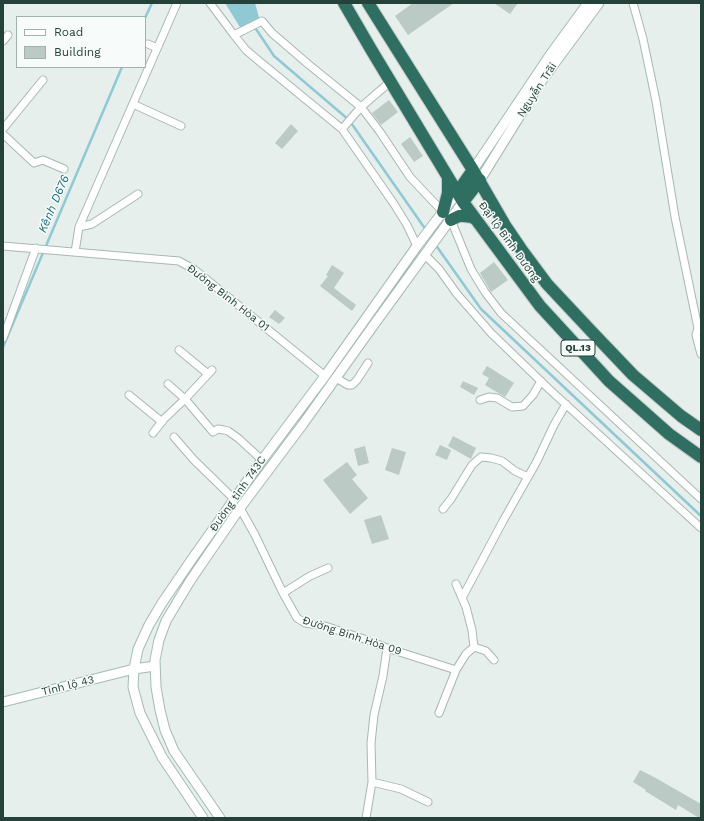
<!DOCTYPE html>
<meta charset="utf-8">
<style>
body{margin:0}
#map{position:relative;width:704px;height:821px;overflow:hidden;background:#e6efeb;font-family:"Work Sans",sans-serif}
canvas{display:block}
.frame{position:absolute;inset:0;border:4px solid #24423a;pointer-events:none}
.legend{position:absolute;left:16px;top:16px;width:130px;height:52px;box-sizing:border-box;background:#f7fbf9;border:1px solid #a3b1ad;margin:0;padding:5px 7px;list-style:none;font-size:12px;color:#24423a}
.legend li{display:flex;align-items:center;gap:8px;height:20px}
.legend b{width:20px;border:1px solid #a3b1ad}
</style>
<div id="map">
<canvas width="704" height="821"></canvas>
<div class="frame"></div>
<ul class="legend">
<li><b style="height:5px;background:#fff"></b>Road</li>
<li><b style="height:11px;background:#bbcac4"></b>Building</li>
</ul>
</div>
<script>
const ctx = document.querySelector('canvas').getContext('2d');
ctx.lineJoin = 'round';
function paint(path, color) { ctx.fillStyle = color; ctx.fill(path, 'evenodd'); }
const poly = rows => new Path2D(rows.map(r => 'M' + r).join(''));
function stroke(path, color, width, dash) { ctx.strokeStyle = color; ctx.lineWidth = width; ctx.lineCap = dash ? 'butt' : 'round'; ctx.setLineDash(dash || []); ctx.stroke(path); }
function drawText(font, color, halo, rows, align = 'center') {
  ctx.font = font + ' "Work Sans",sans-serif'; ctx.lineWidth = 3; ctx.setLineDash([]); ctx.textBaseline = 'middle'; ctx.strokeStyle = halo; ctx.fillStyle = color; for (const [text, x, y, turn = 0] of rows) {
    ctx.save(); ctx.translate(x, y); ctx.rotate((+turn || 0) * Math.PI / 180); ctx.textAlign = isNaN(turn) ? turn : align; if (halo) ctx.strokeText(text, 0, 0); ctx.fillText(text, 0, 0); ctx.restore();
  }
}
paint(poly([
 [225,3,255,3,260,21,243,32]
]), '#8ec9d4');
stroke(poly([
 [145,18,152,3],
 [254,26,274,56,349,120,426,230],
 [435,244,481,309,701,516],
 [3,347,122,67]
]), '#8ec9d4', 2.5);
paint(poly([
 [413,3,454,3,408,35,395,16],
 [494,3,518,3,510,14],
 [389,100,398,112,381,125,372,113],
 [291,124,298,131,282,149,275,143],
 [410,137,423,156,414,162,401,144],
 [494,262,508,280,491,292,480,273],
 [332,265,344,273,334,288,356,305,352,311,320,286,328,276,326,275],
 [275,310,285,318,279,324,269,317],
 [487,366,514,383,505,397,485,385,489,378,482,374],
 [463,381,478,388,474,395,460,387],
 [453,436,476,448,471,459,448,446],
 [440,445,451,450,447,460,435,455],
 [365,446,369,463,358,466,354,449],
 [392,448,406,452,399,475,385,470],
 [347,462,357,475,352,479,368,498,350,514,323,480],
 [381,515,389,539,372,544,364,520],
 [640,770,654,777,701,804,701,818,699,818,678,805,676,810,645,791,646,790,633,782]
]), '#bbcac4');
const street = poly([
 [210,3,234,35,246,50,259,61,342,129,394,204,407,225,417,246],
 [633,3,643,39,656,101,675,217,698,328,696,335,701,354],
 [234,35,262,21,272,33,308,64,361,107,380,132,410,177,443,212],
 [3,41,8,35],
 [148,44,157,48],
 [133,104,181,126],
 [3,129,43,80],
 [342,129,361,107,390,82],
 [3,134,34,163,43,160,64,169],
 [451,220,471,269,485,292,501,313,701,499],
 [79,227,92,224,138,194],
 [3,246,179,261,195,270,325,376],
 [75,252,79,227,177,3],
 [425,255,439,269,457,294,491,333,549,389,701,528],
 [3,338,36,248],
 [179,350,208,374],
 [336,378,348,385,352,385,357,380,368,363],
 [168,384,185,399,212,370],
 [129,395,162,422],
 [480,400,489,397,497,398,512,407,523,406,533,395,541,381],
 [153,433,164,419,185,399,213,432,218,429,224,430,228,431,238,438,262,460],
 [174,437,194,460,234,499],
 [240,508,255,535,283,593,297,618,305,623,325,626,364,639,387,648,456,670],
 [443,509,451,499,472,465,481,457,491,458,502,461,515,471,528,477,537,461,554,425,566,404],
 [283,593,310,576,328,568],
 [462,598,503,521,528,477],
 [474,647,486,651,494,660],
 [439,713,456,670,466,654,474,647,472,630,466,607,456,584],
 [372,782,401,789,428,802],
 [366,818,372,782,371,743,374,715,383,676,387,648]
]);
const secondary = poly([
 [473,170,550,55,588,3],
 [480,180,540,83,599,3],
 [3,702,134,669,155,666],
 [203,818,162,757,140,713,133,687,134,669,138,649,149,625,162,603,192,559,262,460,325,376,417,246,457,193],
 [220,818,174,751,165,730,160,710,156,687,155,660,159,640,166,621,190,581,240,508,303,424,373,326,463,202]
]);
const highway = poly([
 [344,3,372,51,463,202,540,306,609,381,669,434,701,457],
 [368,3,473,170,506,227,521,249,547,284,592,332,633,375,681,416,701,430],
 [457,193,473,170],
 [463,202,480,180],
 [443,212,448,193,448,177],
 [451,220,459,216,464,216,472,217,475,219]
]);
stroke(street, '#a8b8b2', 9);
stroke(secondary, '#a4bbb3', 11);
stroke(highway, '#c2cac8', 14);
stroke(street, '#fff', 7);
stroke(secondary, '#fff', 9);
stroke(highway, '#2f6f62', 12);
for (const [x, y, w] of [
 [578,348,34]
]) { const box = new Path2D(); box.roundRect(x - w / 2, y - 8, w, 16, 3); ctx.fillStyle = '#f7fbf9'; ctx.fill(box); stroke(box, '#24423a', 1); }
drawText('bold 10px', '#24423a', null, [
 ["QL.13",578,348]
]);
drawText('11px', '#24423a', '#f7fbf9', [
 ["Nguyễn Trãi",537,90,-57],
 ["Đại lộ Bình Dương",509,242,54],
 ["Đường Bình Hòa 01",228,298,38],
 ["Đường tỉnh 743C",238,494,-55],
 ["Đường Bình Hòa 09",352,636,18],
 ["Tỉnh lộ 43",68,686,-14]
]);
drawText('italic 12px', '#1c6f80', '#f7fbf9', [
 ["Kênh D676",54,204,-67]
]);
</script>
